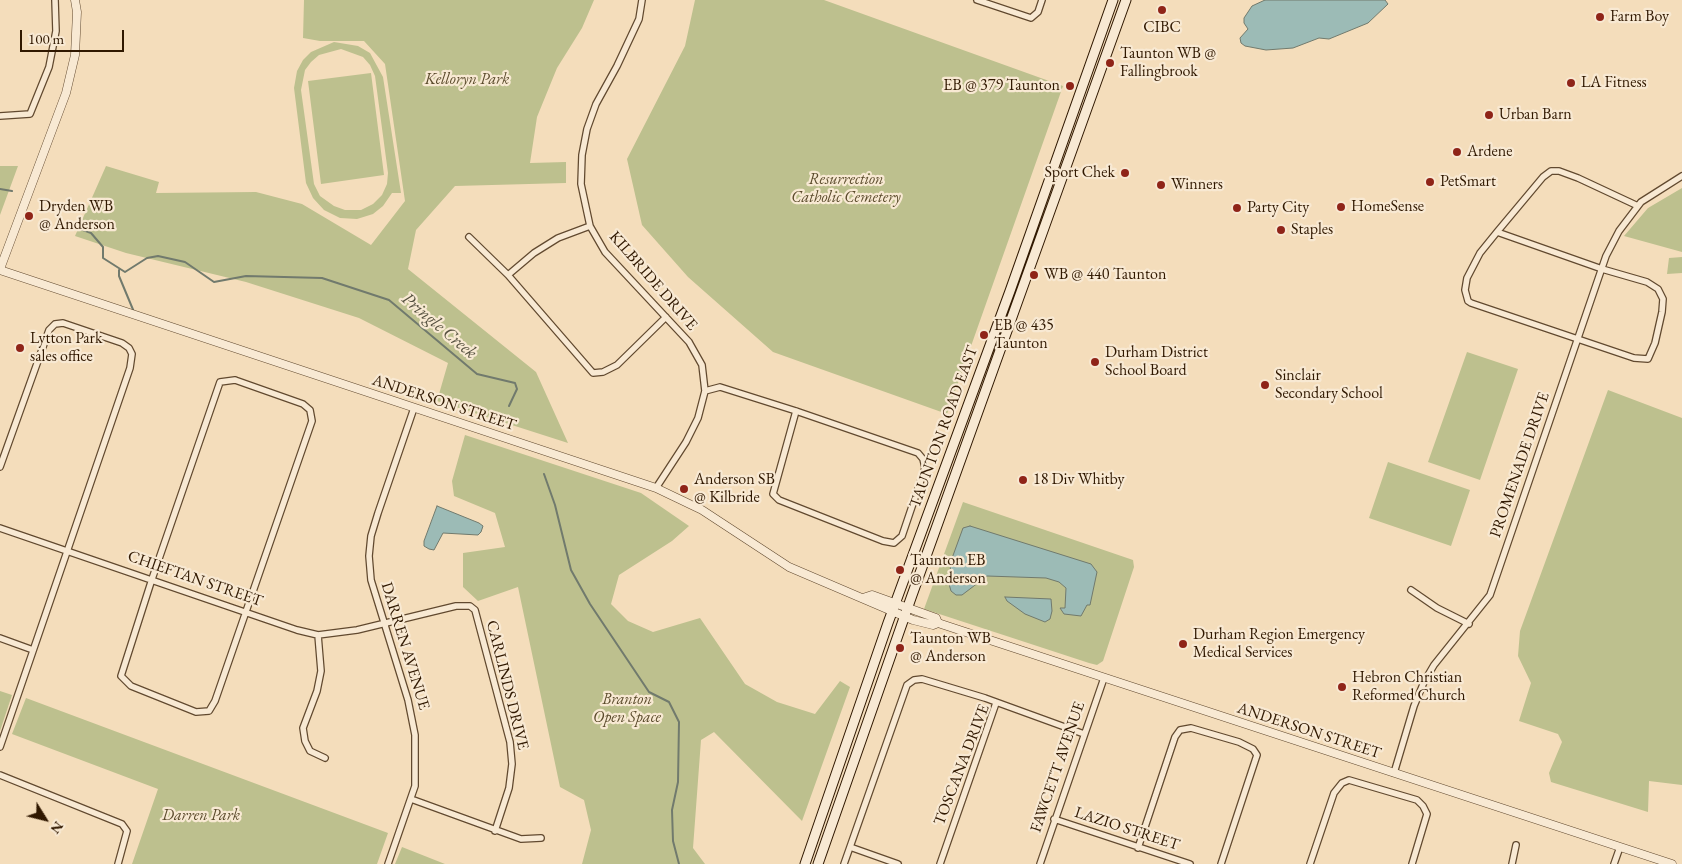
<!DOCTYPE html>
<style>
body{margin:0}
#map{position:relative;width:1682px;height:864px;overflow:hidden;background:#f4ddbb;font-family:"EB Garamond",serif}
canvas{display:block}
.north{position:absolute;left:20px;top:794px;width:50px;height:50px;-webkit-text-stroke:4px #f8e9d3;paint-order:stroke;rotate:126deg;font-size:14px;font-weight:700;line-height:20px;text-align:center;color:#301800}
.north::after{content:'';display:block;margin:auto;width:18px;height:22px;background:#301800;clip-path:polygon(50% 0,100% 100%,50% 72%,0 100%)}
.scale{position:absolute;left:20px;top:30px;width:104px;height:22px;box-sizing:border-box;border:2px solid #301800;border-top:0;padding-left:6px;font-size:15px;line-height:18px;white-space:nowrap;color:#301800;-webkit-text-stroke:4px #f8e9d3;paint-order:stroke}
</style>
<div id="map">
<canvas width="1682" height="864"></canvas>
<div class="north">N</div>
<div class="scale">100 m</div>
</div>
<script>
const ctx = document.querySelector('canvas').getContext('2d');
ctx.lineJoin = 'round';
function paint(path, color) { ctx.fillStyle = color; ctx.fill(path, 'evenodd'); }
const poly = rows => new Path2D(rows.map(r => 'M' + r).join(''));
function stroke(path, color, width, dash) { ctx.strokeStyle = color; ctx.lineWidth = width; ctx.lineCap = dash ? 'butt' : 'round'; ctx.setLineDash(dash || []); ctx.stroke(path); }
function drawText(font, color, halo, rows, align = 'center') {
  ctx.font = font + ' "EB Garamond",serif'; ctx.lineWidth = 4.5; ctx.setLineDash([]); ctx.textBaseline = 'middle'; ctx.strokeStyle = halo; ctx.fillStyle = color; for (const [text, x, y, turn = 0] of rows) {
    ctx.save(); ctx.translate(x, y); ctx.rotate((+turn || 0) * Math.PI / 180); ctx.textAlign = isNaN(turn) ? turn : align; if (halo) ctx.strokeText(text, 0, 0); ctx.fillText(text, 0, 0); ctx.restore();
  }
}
paint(poly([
 [304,0,594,0,582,28,557,68,537,117,530,163,566,162,566,183,455,186,416,230,408,269,536,372,568,443,437,401,448,363,359,318,246,282,126,253,75,236,106,166,159,182,156,193,256,192,302,204,371,245,405,201,385,64,364,41,320,41,303,38],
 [695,0,824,0,1063,86,947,414,773,352,688,277,642,225,627,159,685,46],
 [334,42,358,46,370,53,383,77,401,193,392,193,383,206,373,214,357,219,340,218,324,210,313,198,306,183,294,88,297,71,303,60,311,52],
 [341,49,363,57,370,65,375,76,388,173,387,184,382,195,373,204,361,210,345,210,334,206,320,196,314,184,301,90,305,70,311,62,319,55],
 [371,73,384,175,321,184,308,81],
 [0,166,18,166,0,215],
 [1682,188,1682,252,1624,236,1648,208],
 [1682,257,1682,273,1667,274,1669,258],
 [1467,352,1518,369,1480,480,1428,462],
 [1608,390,1682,418,1682,785,1649,781,1648,812,1551,782,1549,773,1562,742,1558,734,1519,721,1531,683,1518,656,1520,631],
 [465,435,641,493,689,526,672,541,619,575,611,604,628,621,653,632,700,618,745,684,777,702,815,714,840,681,850,687,802,821,714,732,701,740,693,848,705,864,582,864,591,830,584,800,560,787,518,587,478,601,463,587,463,553,505,547,495,513,454,496,452,481],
 [1388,462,1470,490,1451,546,1369,518],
 [963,502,1133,560,1134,567,1103,661,1097,665,1089,663,924,609],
 [0,691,12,695,0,731],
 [26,698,388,833,377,864,132,864,158,789,12,734],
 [402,847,445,864,395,864]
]), '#bdc08e');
const water = poly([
 [1265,0,1385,0,1388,4,1368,23,1329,39,1319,38,1293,48,1266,50,1245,46,1241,43,1240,38,1248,29,1244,23,1244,18,1252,6,1265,0],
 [437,506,479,523,483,526,481,532,478,535,443,533,434,550,429,549,424,546,424,541,437,506],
 [970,526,1091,564,1097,572,1090,605,1087,605,1081,616,1064,614,1060,608,1065,608,1066,588,1059,582,1046,578,987,576,962,595,956,595,951,591,949,584,951,561,963,528,970,526],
 [1005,597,1051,599,1052,611,1050,619,1045,622,1025,614,1007,601,1005,597]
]);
paint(water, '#9cbbb6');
stroke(water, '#717a6d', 1);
stroke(poly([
 [0,189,12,191],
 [59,221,91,233,103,247,103,258,125,272,147,258,158,256,185,262,214,282,246,276,322,278,389,300,477,374,515,383,517,389,509,406],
 [119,270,119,276,134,312],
 [544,474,555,505,571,570,590,604,649,692,669,702,679,722,678,782,672,810,673,841,679,864]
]), '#717a6d', 2);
const minor = poly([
 [642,0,639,19,617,66,596,104,587,129,582,155,581,184,590,226,605,252,689,342,702,365,705,391,698,418,686,442,656,488],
 [977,0,1031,18,1038,12,1042,0],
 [0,116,30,114,49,67,56,31,55,0],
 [1497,232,1602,269,1647,282,1658,289,1663,299,1662,312,1655,343,1648,359,1634,358,1471,303,1468,301,1465,290,1467,278,1480,253,1497,232,1543,177,1551,171,1559,171,1578,178,1638,206],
 [469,237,508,275,593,373,603,372,617,365,666,317],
 [508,275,534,253,558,238,590,226],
 [235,380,303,404,310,410,312,421,215,701,209,711,196,712,131,686,121,676,152,579,220,382,235,380],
 [705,391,720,387,796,411,918,453,923,459,925,468,902,536,894,543,883,541,779,500,773,494,796,411],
 [0,467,49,330,55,324,63,323,122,343,129,348,132,354,130,368,0,747],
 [0,528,297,630,318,635,357,630,456,606,470,606,475,610,510,742,512,764,509,788,495,831],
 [1411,590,1437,608,1469,624],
 [318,635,321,671,317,691,303,728,305,741,310,751,325,758],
 [0,638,33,650],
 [1394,773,1414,706,1424,682,1434,665,1490,595,1606,256,1619,231,1641,202,1682,176],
 [0,775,122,824,127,831,118,864],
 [411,799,521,839,541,838],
 [1054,819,1190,864],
 [850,847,898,864],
 [1138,848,1175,737,1180,730,1191,728,1239,742,1253,749,1257,755,1221,864],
 [388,864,415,786,415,735,408,700,371,580,369,556,371,536,378,513,414,408],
 [844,864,907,685,914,680,922,679,985,698,1084,734],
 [940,864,996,703],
 [1040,864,1104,678],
 [1310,864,1334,793,1342,783,1349,780,1417,800,1423,806,1427,814,1412,864],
 [1512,864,1516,845],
 [1614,864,1620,847]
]);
const tertiary = poly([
 [0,269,66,93,75,55,77,12,75,0],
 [0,270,656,488,702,510,789,567,913,620,933,625,938,623,1672,864],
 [863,598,872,595,936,618,938,623]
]);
const secondary = poly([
 [805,864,888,623,1010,291,1113,0],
 [818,864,911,598,1126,0]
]);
stroke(minor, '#61492f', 8);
stroke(tertiary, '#61492f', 9);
stroke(secondary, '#301800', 11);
stroke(minor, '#f8e9d3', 5.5);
stroke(tertiary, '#f8e9d3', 8);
stroke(secondary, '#f8e9d3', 9);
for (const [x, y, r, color] of [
 [1162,10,5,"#8f2418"],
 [1600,17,5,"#8f2418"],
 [1110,63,5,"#8f2418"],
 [1571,83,5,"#8f2418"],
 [1070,86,5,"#8f2418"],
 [1489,115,5,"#8f2418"],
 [1457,152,5,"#8f2418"],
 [1125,173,5,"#8f2418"],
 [1430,182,5,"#8f2418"],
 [1161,185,5,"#8f2418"],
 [1341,207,5,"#8f2418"],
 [1237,208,5,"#8f2418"],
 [29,216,5,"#8f2418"],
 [1281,230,5,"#8f2418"],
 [1034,275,5,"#8f2418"],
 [984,335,5,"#8f2418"],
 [20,348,5,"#8f2418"],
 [1095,362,5,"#8f2418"],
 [1265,385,5,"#8f2418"],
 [1023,480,5,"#8f2418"],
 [684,489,5,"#8f2418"],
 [900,570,5,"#8f2418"],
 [1183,644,5,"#8f2418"],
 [900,648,5,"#8f2418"],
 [1342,687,5,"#8f2418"]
]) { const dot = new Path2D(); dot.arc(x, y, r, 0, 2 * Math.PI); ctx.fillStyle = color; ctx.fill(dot); stroke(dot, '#f8e9d3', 2); }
drawText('16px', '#301800', '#f8e9d3', [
 ["Farm Boy",1610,17],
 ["CIBC",1162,28,"center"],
 ["Taunton WB @",1120,54],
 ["Fallingbrook",1120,72],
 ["LA Fitness",1581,83],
 ["EB @ 379 Taunton",1060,86,"right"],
 ["Urban Barn",1499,115],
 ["Ardene",1467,152],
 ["Sport Chek",1115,173,"right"],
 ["PetSmart",1440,182],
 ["Winners",1171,185],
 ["Dryden WB",39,207],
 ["@ Anderson",39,225],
 ["HomeSense",1351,207],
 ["Party City",1247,208],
 ["Staples",1291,230],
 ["WB @ 440 Taunton",1044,275],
 ["EB @ 435",994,326],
 ["Taunton",994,344],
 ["Lytton Park",30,339],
 ["sales office",30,357],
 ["Durham District",1105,353],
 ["School Board",1105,371],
 ["Sinclair",1275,376],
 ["Secondary School",1275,394],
 ["Anderson SB",694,480],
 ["@ Kilbride",694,498],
 ["18 Div Whitby",1033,480],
 ["Taunton EB",910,561],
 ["@ Anderson",910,579],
 ["Durham Region Emergency",1193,635],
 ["Medical Services",1193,653],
 ["Taunton WB",910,639],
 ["@ Anderson",910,657],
 ["Hebron Christian",1352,678],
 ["Reformed Church",1352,696]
], 'left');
drawText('italic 16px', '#5a4a2b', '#f8e9d3', [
 ["Kelloryn Park",467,80],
 ["Resurrection",846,180],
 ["Catholic Cemetery",846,198],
 ["Branton",627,700],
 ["Open Space",627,718],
 ["Darren Park",201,816]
]);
drawText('16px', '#301800', '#f8e9d3', [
 ["KILBRIDE DRIVE",653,281,49],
 ["ANDERSON STREET",444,403,18],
 ["TAUNTON ROAD EAST",944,427,-70],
 ["PROMENADE DRIVE",1520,465,-71],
 ["CHIEFTAN STREET",195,579,19],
 ["DARREN AVENUE",405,646,73],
 ["CARLINDS DRIVE",507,685,76],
 ["ANDERSON STREET",1309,731,18],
 ["TOSCANA DRIVE",962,765,-69],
 ["FAWCETT AVENUE",1058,767,-71],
 ["LAZIO STREET",1127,829,18]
]);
drawText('italic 18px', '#565140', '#f8e9d3', [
 ["Pringle Creek",439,326,40]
]);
</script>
